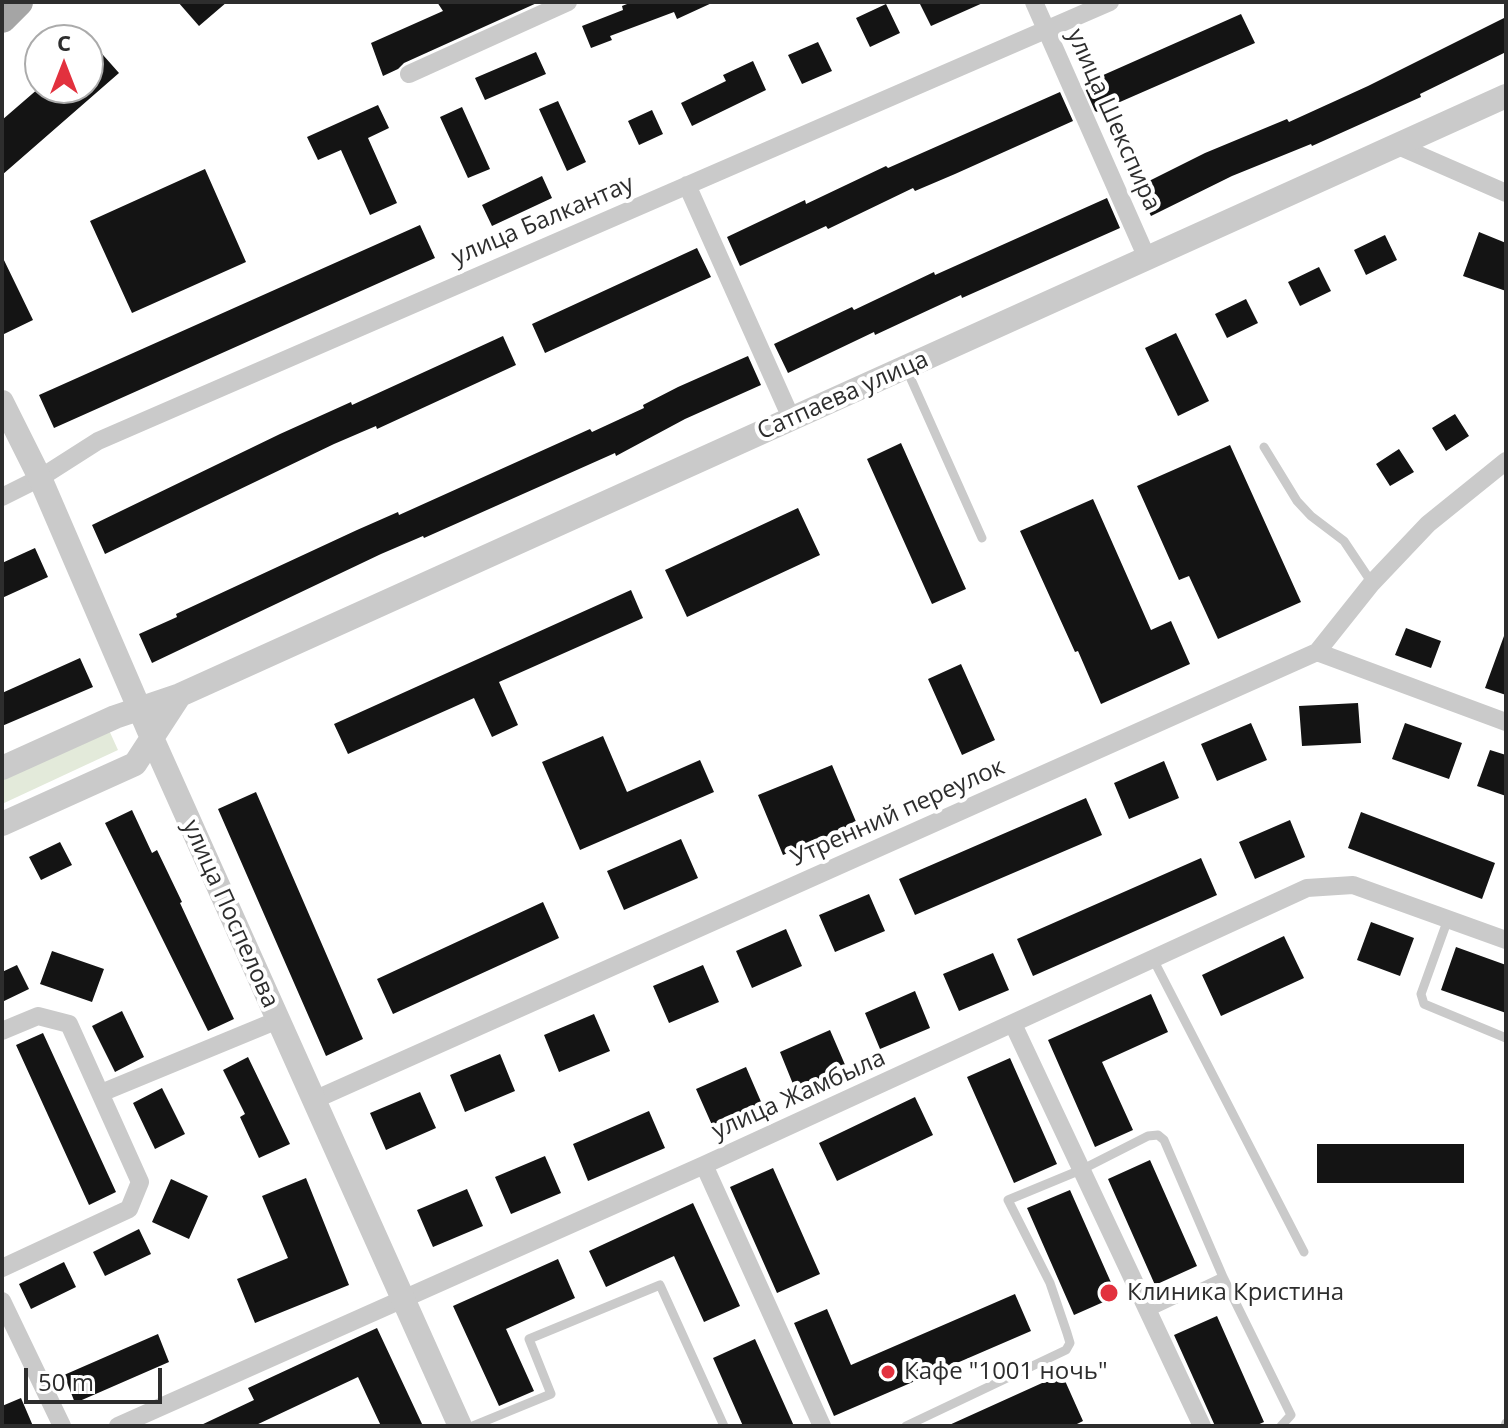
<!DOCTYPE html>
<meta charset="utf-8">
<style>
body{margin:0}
#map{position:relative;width:1508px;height:1428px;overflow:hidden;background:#fff;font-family:"Open Sans",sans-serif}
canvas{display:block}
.frame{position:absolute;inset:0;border:4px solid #2d2d2d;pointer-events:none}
.north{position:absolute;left:24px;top:24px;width:80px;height:80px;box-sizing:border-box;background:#fff;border:2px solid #ababab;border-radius:50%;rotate:0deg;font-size:22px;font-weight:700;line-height:32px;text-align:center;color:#2d2d2d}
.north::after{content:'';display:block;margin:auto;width:28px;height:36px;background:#e2313e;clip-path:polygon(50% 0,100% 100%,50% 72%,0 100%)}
.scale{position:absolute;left:24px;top:1368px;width:138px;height:36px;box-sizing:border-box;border:4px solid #2d2d2d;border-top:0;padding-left:10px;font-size:24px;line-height:28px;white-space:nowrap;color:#2d2d2d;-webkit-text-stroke:6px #fff;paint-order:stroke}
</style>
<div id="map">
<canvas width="1508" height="1428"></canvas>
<div class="frame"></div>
<div class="north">С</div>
<div class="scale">50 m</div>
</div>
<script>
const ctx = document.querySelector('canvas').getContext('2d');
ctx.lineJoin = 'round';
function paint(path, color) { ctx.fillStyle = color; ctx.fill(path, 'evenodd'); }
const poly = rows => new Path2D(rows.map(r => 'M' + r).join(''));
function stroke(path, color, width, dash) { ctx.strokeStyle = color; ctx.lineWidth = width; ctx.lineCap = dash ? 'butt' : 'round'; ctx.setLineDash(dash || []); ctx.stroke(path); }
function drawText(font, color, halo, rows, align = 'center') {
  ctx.font = font + ' "Open Sans",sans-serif'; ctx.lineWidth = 8; ctx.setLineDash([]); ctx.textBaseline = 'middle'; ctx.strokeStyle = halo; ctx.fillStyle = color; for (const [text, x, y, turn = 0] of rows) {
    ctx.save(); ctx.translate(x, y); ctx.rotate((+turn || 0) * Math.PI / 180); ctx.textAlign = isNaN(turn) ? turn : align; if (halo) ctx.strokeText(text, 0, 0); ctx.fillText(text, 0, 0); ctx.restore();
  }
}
paint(poly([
 [103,717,118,750,2,804,2,764]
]), '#e3eada');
paint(poly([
 [178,2,227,2,199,26],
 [437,2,539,2,404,63,398,69,383,76,371,43,443,11],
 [632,2,714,2,677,19,674,12,610,36,612,40,591,48,582,26,623,10,622,6],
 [919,2,985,2,931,26],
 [886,4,900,33,870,47,856,18],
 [1241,14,1255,43,1097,112,1095,111,1083,84],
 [1506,17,1506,52,1420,94,1421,97,1312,146,1311,144,1232,176,1151,216,1137,187,1205,153,1287,119,1289,122,1368,86],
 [88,38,119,73,2,175,2,120,39,88,88,88],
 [818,42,832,71,802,84,788,55],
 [536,52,546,74,485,100,475,78],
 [753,61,766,90,692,126,681,103,726,81,723,75],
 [1060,92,1073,121,955,174,915,191,913,188,828,229,826,226,740,266,727,237,805,200,806,204,886,166,888,168],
 [558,101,586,162,567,171,539,109],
 [378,105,389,128,368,138,397,203,370,215,341,150,318,160,307,137],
 [462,107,490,169,468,178,440,117],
 [652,110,663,134,639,145,628,121],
 [205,169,246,262,132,313,90,221],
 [542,176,552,198,492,226,482,205],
 [1107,198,1120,228,962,298,961,295,875,335,874,332,788,373,774,344,852,307,854,310,934,272,935,275],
 [420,225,435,258,54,428,39,395],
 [1479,232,1506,243,1506,291,1463,276],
 [1385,235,1397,260,1366,275,1354,250],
 [697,248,711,277,545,353,532,324],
 [2,256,33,320,2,335],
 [1319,267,1331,291,1300,306,1288,282],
 [1246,299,1258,323,1227,338,1215,314],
 [1176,333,1209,401,1178,416,1145,348],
 [503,336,516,365,377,429,376,426,334,444,105,554,92,525,280,434,351,402,352,405],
 [748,356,761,385,685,419,616,456,615,453,424,538,423,536,381,554,152,663,139,634,177,617,176,614,357,530,398,512,399,515,590,429,592,432,644,408,643,405,678,387],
 [1455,414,1469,436,1446,451,1432,428],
 [901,443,966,589,932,604,867,459],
 [1230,445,1301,602,1218,639,1189,576,1179,580,1137,486],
 [1399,449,1414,472,1390,486,1376,464],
 [1093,499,1151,630,1171,621,1190,664,1101,704,1078,651,1075,652,1020,531],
 [798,508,820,555,687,617,665,570],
 [35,548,48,577,2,598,2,563],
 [631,590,643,618,499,682,518,725,492,737,474,698,348,754,334,724],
 [1406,628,1441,641,1431,668,1395,655],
 [1504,636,1506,636,1506,695,1485,688],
 [80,658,93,687,2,726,2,693],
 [961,664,995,740,962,755,928,679],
 [1358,703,1361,743,1302,746,1299,706],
 [1251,723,1267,760,1217,781,1201,744],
 [1405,723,1462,743,1449,779,1392,759],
 [603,736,627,792,700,760,714,792,580,850,542,762],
 [1490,750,1506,755,1506,796,1477,786],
 [1164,761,1179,798,1129,819,1114,783],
 [832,765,857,824,783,855,758,795],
 [256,792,363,1039,326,1056,218,809],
 [1086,798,1102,835,915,915,899,879],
 [132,810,152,853,157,850,182,902,180,903,234,1019,208,1031,105,823],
 [1361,812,1495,863,1482,899,1348,848],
 [1290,820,1305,857,1255,879,1239,842],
 [681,839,698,878,624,910,607,871],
 [60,842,72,865,41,880,29,857],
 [1201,858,1217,895,1033,976,1017,939],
 [869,894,885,931,835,952,819,915],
 [543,902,559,938,393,1014,377,979],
 [1371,922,1414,938,1400,976,1357,960],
 [786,929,802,966,752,988,736,951],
 [1284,936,1304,978,1221,1016,1202,975],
 [1456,947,1506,965,1506,1013,1441,990],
 [52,951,104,969,92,1002,40,984],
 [993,953,1009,990,959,1011,943,974],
 [17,965,29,989,2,1002,2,972],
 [703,965,719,1002,669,1023,653,986],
 [915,991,930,1028,880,1049,865,1013],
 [1151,994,1168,1032,1102,1062,1133,1130,1095,1147,1048,1040],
 [122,1011,144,1057,115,1072,92,1026],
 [594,1014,610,1051,559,1072,544,1035],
 [830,1030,846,1067,795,1089,780,1052],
 [43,1033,116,1192,89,1205,16,1045],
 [500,1054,515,1091,465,1112,450,1075],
 [248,1057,290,1144,259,1158,240,1117,245,1114,223,1070],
 [1010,1058,1057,1164,1014,1183,967,1077],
 [746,1067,762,1104,712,1125,696,1089],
 [162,1088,185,1134,155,1149,133,1103],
 [420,1092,436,1128,386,1150,370,1113],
 [915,1097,933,1135,837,1181,819,1143],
 [649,1111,665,1148,588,1181,573,1144],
 [1317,1144,1464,1144,1464,1183,1317,1183],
 [545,1156,561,1193,511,1214,495,1177],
 [1150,1160,1197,1266,1155,1285,1108,1179],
 [773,1168,820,1274,777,1293,730,1187],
 [306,1178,349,1285,255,1323,237,1279,288,1258,262,1196],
 [171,1179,208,1196,189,1239,152,1222],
 [467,1189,483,1226,433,1247,417,1210],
 [1070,1190,1117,1296,1074,1315,1027,1208],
 [693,1203,740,1306,704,1322,674,1256,606,1287,589,1251],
 [139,1229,151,1254,105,1276,93,1252],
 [558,1259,575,1298,506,1329,534,1391,499,1406,453,1306],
 [64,1262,76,1287,31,1309,19,1284],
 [1015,1294,1031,1331,834,1416,794,1323,827,1309,851,1365],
 [1217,1316,1264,1422,1255,1426,1215,1426,1174,1335],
 [377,1328,423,1426,381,1426,358,1377,254,1426,199,1426,254,1400,248,1388],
 [158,1334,169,1362,75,1403,64,1375],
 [755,1339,794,1426,743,1426,713,1358],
 [1062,1374,1083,1421,1073,1426,947,1426],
 [21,1398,33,1426,2,1426,2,1406]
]), '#141414');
stroke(poly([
 [906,368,982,538],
 [1264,447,1297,501,1311,516,1344,541,1372,583],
 [1448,919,1421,994,1424,1004,1506,1038],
 [1153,959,1304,1252],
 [1223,1277,1291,1415,1281,1426],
 [473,1426,551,1394,529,1339,660,1285,724,1426],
 [906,1426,1066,1350,1070,1343,1067,1333,1050,1283,1008,1200,1083,1169,1148,1136,1158,1135,1164,1140,1223,1277,1149,1312],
 [1505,1426,1506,1423]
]), '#cacaca', 9);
stroke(poly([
 [1034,2,1147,258],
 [409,74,568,2],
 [1396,145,1506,193],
 [687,185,792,420],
 [2,497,40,478,98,441,1110,2],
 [1317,652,1372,583,1428,524,1506,461],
 [1013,1024,1202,1426],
 [2,1031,38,1016,69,1024,140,1182,129,1209,2,1268],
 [101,1093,278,1020],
 [314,1100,1317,652,1506,722],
 [704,1165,822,1426],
 [2,1301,62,1426],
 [118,1426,704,1165,1307,888,1353,885,1506,940]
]), '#cacaca', 18);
stroke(poly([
 [2,402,40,478,152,738,460,1426],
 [2,768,115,717,180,695,1506,96],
 [2,824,135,764,180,695]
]), '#cacaca', 24);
stroke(poly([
 [2,18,18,2]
]), '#a5a5a5', 30);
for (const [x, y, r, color] of [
 [1109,1293,10,"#e2313e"],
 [888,1372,8,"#e2313e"]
]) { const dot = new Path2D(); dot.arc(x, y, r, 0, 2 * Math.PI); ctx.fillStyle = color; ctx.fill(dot); stroke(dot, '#fff', 3); }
drawText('24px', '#2d2d2d', '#fff', [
 ["улица Шекспира",1113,120,66],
 ["улица Балкантау",543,221,-23],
 ["Сатпаева улица",843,396,-24],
 ["Утренний переулок",898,813,-24],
 ["улица Поспелова",230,914,66],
 ["улица Жамбыла",799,1095,-24]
]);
drawText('24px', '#2d2d2d', '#fff', [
 ["Клиника Кристина",1127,1293],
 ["Кафе \"1001 ночь\"",904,1372]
], 'left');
</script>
